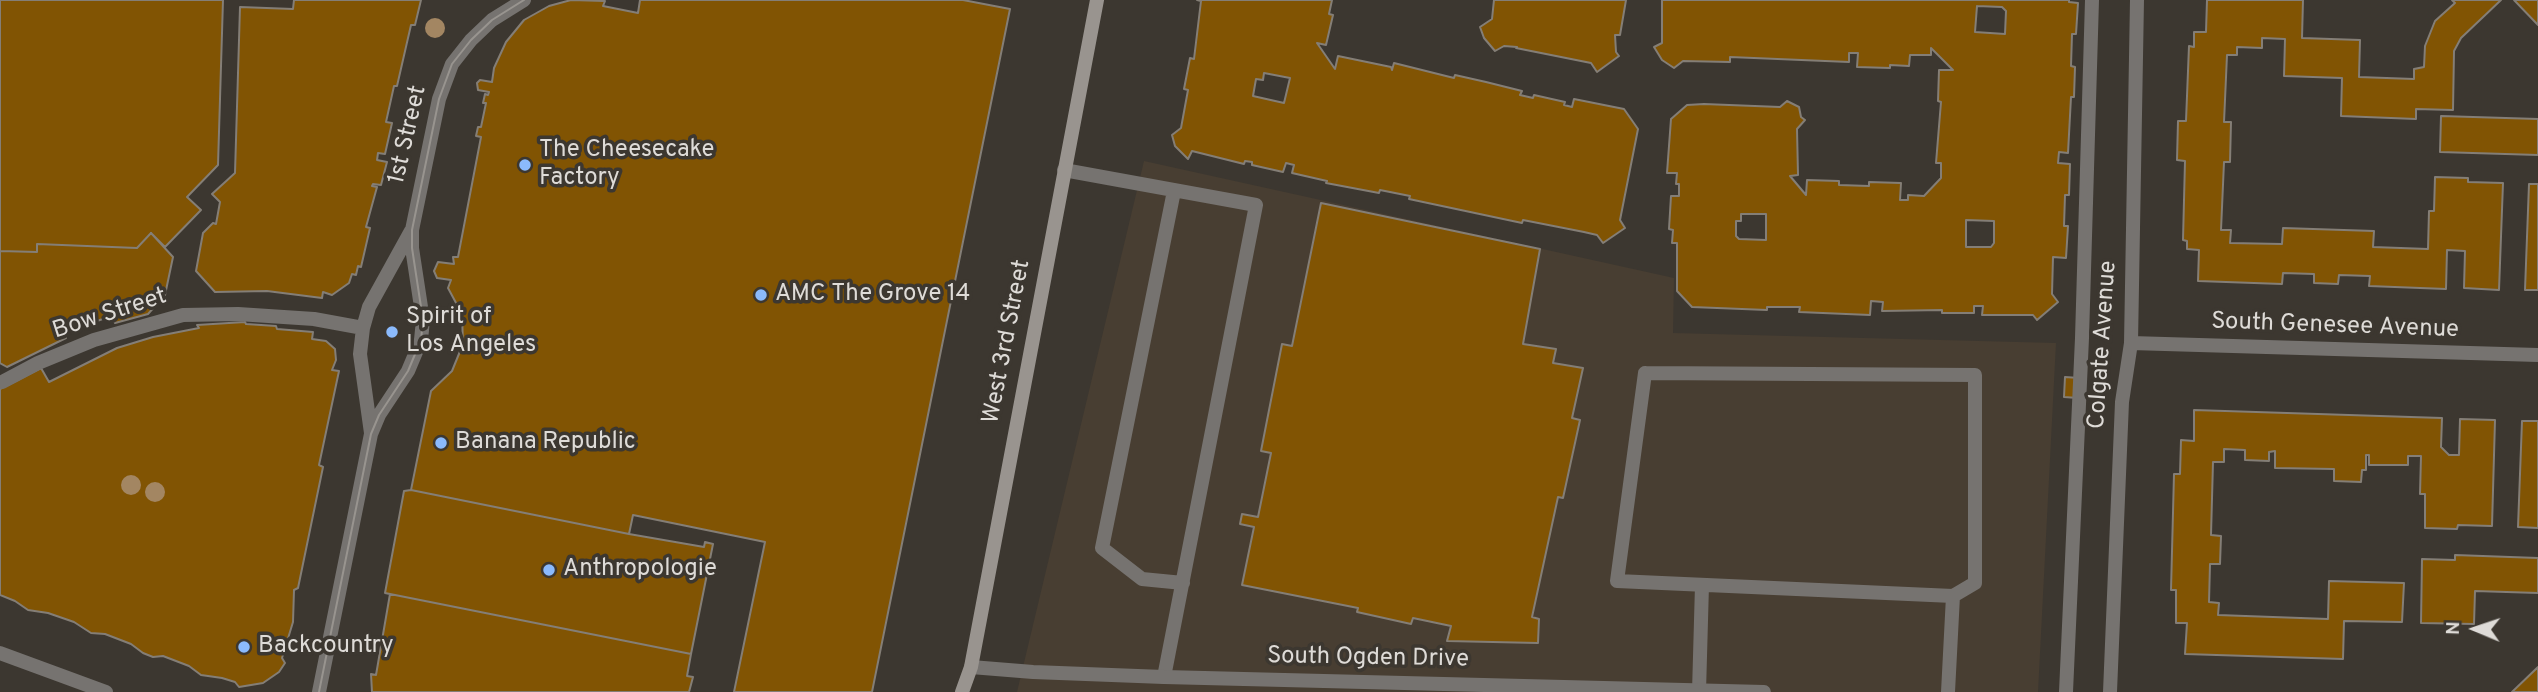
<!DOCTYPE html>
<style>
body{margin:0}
#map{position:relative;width:2538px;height:692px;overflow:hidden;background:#3c3730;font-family:Overpass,sans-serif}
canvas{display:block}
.north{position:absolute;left:2440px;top:594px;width:70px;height:70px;-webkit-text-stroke:5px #3c3730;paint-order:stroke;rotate:272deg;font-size:19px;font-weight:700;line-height:28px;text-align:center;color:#dedbd7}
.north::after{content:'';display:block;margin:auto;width:24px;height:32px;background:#dedbd7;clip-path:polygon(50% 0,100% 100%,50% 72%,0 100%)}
</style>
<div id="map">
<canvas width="2538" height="692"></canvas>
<div class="north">N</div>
</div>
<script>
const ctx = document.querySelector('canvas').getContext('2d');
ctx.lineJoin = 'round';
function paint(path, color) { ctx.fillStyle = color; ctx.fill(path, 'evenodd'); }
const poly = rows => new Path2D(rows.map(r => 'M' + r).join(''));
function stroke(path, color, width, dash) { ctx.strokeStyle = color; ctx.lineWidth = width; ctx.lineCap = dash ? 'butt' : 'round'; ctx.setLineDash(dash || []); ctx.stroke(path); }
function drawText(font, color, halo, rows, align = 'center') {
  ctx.font = font + ' Overpass,sans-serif'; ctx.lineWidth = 7; ctx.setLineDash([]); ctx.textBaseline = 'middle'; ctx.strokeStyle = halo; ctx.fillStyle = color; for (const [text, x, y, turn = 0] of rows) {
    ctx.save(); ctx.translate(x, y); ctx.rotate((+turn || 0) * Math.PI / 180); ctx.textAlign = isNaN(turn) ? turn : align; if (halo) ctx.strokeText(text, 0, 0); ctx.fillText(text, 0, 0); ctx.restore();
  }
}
paint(poly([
 [1144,161,1674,278,1673,333,2056,343,2038,692,1017,692]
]), '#483e32');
const building = poly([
 [0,0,223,0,218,165,187,197,201,210,165,247,151,233,137,248,37,244,37,252,0,251,0,0],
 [294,0,421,0,415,25,411,25,397,86,394,86,386,122,392,123,385,154,378,153,377,160,387,162,381,185,373,184,372,186,377,187,366,227,370,228,361,267,358,266,356,275,352,274,349,283,332,295,323,292,322,298,267,291,215,292,196,271,203,233,213,223,216,224,220,202,212,194,235,173,240,7,293,9,294,0],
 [571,0,605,1,603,6,638,13,640,0,963,0,1010,9,872,692,734,692,765,542,633,515,629,534,411,490,431,391,452,371,463,344,462,314,448,288,451,280,437,278,434,271,438,262,454,264,453,257,458,257,481,137,476,136,478,127,481,127,486,103,483,103,485,94,488,95,489,92,478,90,477,83,480,80,492,82,494,68,506,42,524,20,549,6,571,0],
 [1197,0,1332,0,1329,14,1333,15,1326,45,1317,43,1335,69,1338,56,1391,67,1392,70,1394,63,1454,78,1455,75,1486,82,1522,91,1520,95,1533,98,1534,95,1565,102,1564,105,1572,107,1574,99,1624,109,1638,129,1620,220,1625,228,1603,243,1597,235,1584,232,1523,220,1522,223,1409,199,1410,196,1380,190,1379,193,1326,183,1327,181,1292,173,1294,165,1286,163,1283,172,1252,165,1252,162,1245,161,1244,164,1192,151,1188,159,1175,146,1172,135,1181,128,1188,90,1184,89,1190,58,1194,59,1201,1,1197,0],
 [1264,73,1290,78,1284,103,1253,96,1256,79,1263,80,1264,73],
 [1494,0,1626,0,1620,35,1615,35,1616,52,1619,56,1597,72,1591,63,1516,48,1517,47,1504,46,1495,51,1484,38,1480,27,1492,19,1494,0],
 [1662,0,2069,0,2069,2,2078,3,2076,34,2072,34,2071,66,2075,67,2074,97,2071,97,2068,153,2059,152,2058,163,2070,164,2069,195,2065,195,2064,226,2068,226,2066,258,2053,257,2052,294,2058,302,2037,320,2033,315,1982,315,1983,306,1974,306,1974,313,1942,313,1942,310,1882,311,1883,302,1871,301,1870,315,1799,312,1800,307,1767,307,1767,310,1692,307,1677,291,1677,243,1672,243,1673,230,1669,229,1671,196,1679,196,1679,184,1676,184,1677,173,1667,173,1671,119,1687,105,1704,104,1780,107,1787,101,1799,107,1801,117,1805,120,1797,129,1798,175,1790,176,1806,195,1807,180,1839,181,1839,185,1869,186,1869,182,1901,183,1900,200,1908,200,1908,195,1924,196,1941,178,1941,163,1936,163,1941,102,1938,101,1939,70,1953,70,1931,48,1931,55,1910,55,1909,66,1890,65,1890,68,1857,67,1858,53,1849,53,1849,62,1730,57,1730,62,1683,61,1674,68,1662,60,1654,47,1662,43,1662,0],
 [1977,6,2002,7,2006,11,2005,34,1975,32,1977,6],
 [1741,214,1766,214,1766,240,1739,239,1736,236,1736,221,1741,221,1741,214],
 [1966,220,1994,221,1994,243,1991,247,1966,247,1966,220],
 [2207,0,2303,0,2302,38,2360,40,2359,77,2414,79,2414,69,2424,67,2425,46,2435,21,2455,3,2452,0,2501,0,2461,38,2454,51,2453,110,2416,109,2416,119,2341,116,2342,78,2284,76,2285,39,2262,38,2262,48,2237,47,2237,55,2227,55,2224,122,2231,122,2230,162,2224,162,2221,230,2231,230,2230,243,2282,244,2283,228,2374,231,2373,247,2428,249,2429,211,2434,211,2435,177,2468,178,2468,182,2503,183,2499,290,2464,288,2465,251,2447,250,2446,289,2369,286,2370,276,2339,275,2338,284,2314,283,2314,274,2283,273,2282,284,2198,281,2199,250,2187,249,2187,241,2183,240,2185,161,2177,160,2178,121,2186,121,2189,46,2194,47,2194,32,2206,32,2207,0],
 [2514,0,2538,0,2538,25,2514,0],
 [2441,116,2538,119,2538,155,2440,152,2441,116],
 [2529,184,2538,184,2538,290,2525,290,2529,184],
 [1321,203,1540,249,1523,344,1556,349,1553,363,1583,368,1572,418,1580,420,1563,498,1558,497,1532,617,1539,619,1538,643,1447,641,1451,626,1413,618,1411,624,1357,612,1358,608,1242,585,1254,527,1240,524,1242,514,1258,517,1271,453,1261,451,1282,344,1292,346,1321,203],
 [151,233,173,257,165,295,148,314,115,323,111,316,64,333,66,338,7,367,0,363,0,251,37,252,37,244,137,248,151,233],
 [245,322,246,324,276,326,277,329,313,332,312,339,326,341,335,349,336,360,332,370,339,371,319,465,323,467,298,588,294,590,293,622,282,658,285,663,279,672,263,683,239,687,235,682,222,678,201,675,189,666,163,656,153,657,143,653,131,644,105,634,91,633,74,622,48,613,28,610,15,601,0,595,0,389,41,368,49,382,117,348,153,337,199,328,197,325,245,322],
 [2065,377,2079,378,2078,398,2064,397,2065,377],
 [2194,410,2442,418,2441,447,2449,455,2459,455,2460,419,2495,420,2492,526,2458,525,2457,529,2425,528,2425,494,2420,494,2421,456,2408,456,2408,465,2369,465,2369,455,2366,455,2366,470,2362,470,2361,482,2334,481,2334,469,2275,468,2275,451,2269,452,2269,461,2245,460,2245,450,2224,449,2224,462,2213,462,2211,535,2221,536,2220,564,2210,564,2209,602,2219,603,2218,615,2328,619,2329,581,2404,583,2402,622,2344,621,2343,659,2185,654,2187,623,2176,623,2176,590,2171,590,2174,474,2180,474,2181,440,2194,441,2194,410],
 [2522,421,2538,421,2538,528,2518,527,2522,421],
 [411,490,629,534,704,547,705,542,713,544,691,654,385,593,404,491,411,490],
 [2455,555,2538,558,2538,593,2475,591,2474,624,2421,623,2422,559,2455,560,2455,555],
 [390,594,691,654,687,676,693,677,689,692,372,692,371,674,376,675,390,594],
 [2538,667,2538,692,2512,692,2538,667]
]);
paint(building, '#815403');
stroke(building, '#847e76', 2);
stroke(poly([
 [1064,170,1256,205,1164,677],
 [1174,191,1102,548,1142,579,1183,583],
 [1645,373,1975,375,1975,583,1953,596,1617,581,1645,373],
 [1699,692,1702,585],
 [1948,692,1953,596],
 [2066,692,2082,338,2092,0]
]), '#767370', 14);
stroke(poly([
 [2131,343,2538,355],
 [2,382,38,363,94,340,183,315,238,314,314,319,363,328],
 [371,433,360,354,363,328,369,307,411,231],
 [0,653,106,692],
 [971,667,1033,672,1164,677,1764,692],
 [319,692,371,434,379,415,408,371,421,340,423,320,412,248,412,230,439,99,452,64,471,40,492,20,524,0],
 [2110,692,2122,402,2131,343,2137,0]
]), '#767370', 14);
stroke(poly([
 [962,692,971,667,1097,0]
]), '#99948f', 14);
stroke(poly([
 [319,692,371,434,379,415,408,371,421,340,423,320,412,248,412,230,439,99,452,64,471,40,492,20,524,0]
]), '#98948f', 2);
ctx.fillStyle = '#a38662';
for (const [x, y] of [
 [435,28],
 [131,485],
 [155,492]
]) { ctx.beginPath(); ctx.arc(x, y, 10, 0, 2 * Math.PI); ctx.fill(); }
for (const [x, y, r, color] of [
 [525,165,7,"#8bbafc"],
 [761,295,7,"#8bbafc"],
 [392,332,7,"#8bbafc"],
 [441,443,7,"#8bbafc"],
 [549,570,7,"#8bbafc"],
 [244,647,7,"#8bbafc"]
]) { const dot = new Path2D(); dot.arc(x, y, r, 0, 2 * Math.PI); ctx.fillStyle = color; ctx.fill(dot); stroke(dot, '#3c3730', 2.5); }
drawText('24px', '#dedbd7', '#3c3730', [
 ["1st Street",409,135,-77],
 ["Bow Street",110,315,-18],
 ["South Genesee Avenue",2335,327,2],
 ["West 3rd Street",1008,342,-79],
 ["Colgate Avenue",2104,345,-86],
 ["South Ogden Drive",1368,659,1]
]);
drawText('24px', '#dedbd7', '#3c3730', [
 ["The Cheesecake",539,151],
 ["Factory",539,179],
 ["AMC The Grove 14",775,295],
 ["Spirit of",406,318],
 ["Los Angeles",406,346],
 ["Banana Republic",455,443],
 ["Anthropologie",563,570],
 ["Backcountry",258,647]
], 'left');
</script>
